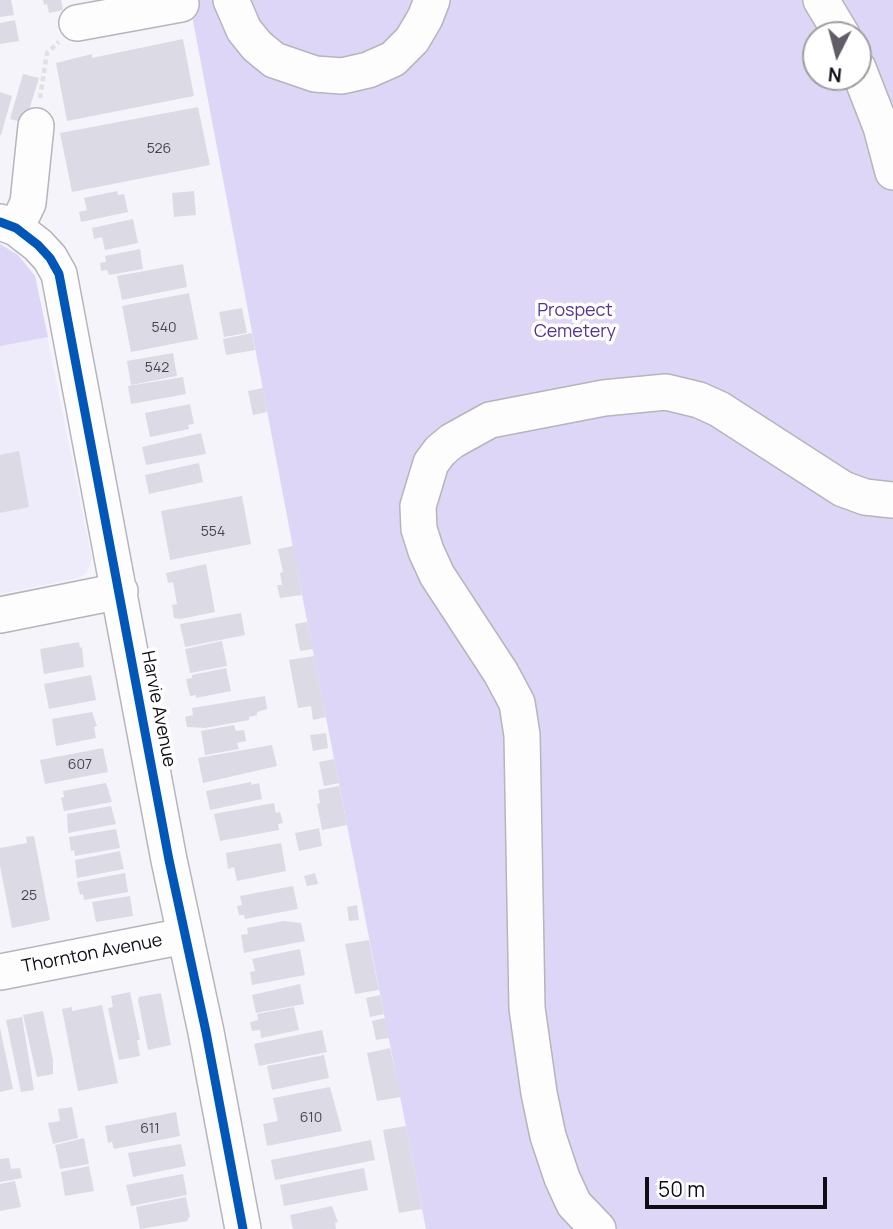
<!DOCTYPE html>
<style>
body{margin:0}
#map{position:relative;width:893px;height:1229px;overflow:hidden;background:#f5f4fb;font-family:Manrope,sans-serif}
canvas{display:block}
.north{position:absolute;left:802px;top:21px;width:70px;height:70px;box-sizing:border-box;background:#fff;border:2px solid #9f9ea2;border-radius:50%;rotate:186deg;font-size:19px;font-weight:700;line-height:28px;text-align:center;color:#0f0c16}
.north::after{content:'';display:block;margin:auto;width:24px;height:32px;background:#605d66;clip-path:polygon(50% 0,100% 100%,50% 72%,0 100%)}
.scale{position:absolute;left:645px;top:1177px;width:182px;height:32px;box-sizing:border-box;border:4px solid #0f0c16;border-top:0;padding-left:9px;font-size:21px;line-height:24px;white-space:nowrap;color:#0f0c16;-webkit-text-stroke:5px #fff;paint-order:stroke}
</style>
<div id="map">
<canvas width="893" height="1229"></canvas>
<div class="north">N</div>
<div class="scale">50 m</div>
</div>
<script>
const ctx = document.querySelector('canvas').getContext('2d');
ctx.lineJoin = 'round';
function paint(path, color) { ctx.fillStyle = color; ctx.fill(path, 'evenodd'); }
const poly = rows => new Path2D(rows.map(r => 'M' + r).join(''));
function stroke(path, color, width, dash) { ctx.strokeStyle = color; ctx.lineWidth = width; ctx.lineCap = dash ? 'butt' : 'round'; ctx.setLineDash(dash || []); ctx.stroke(path); }
function drawText(font, color, halo, rows, align = 'center') {
  ctx.font = font + ' Manrope,sans-serif'; ctx.lineWidth = 7; ctx.setLineDash([]); ctx.textBaseline = 'middle'; ctx.strokeStyle = halo; ctx.fillStyle = color; for (const [text, x, y, turn = 0] of rows) {
    ctx.save(); ctx.translate(x, y); ctx.rotate((+turn || 0) * Math.PI / 180); ctx.textAlign = isNaN(turn) ? turn : align; if (halo) ctx.strokeText(text, 0, 0); ctx.fillText(text, 0, 0); ctx.restore();
  }
}
paint(poly([
 [0,244,18,255,35,276,92,560,86,573,78,578,0,594]
]), '#eeebfb');
paint(poly([
 [189,0,893,0,893,1229,426,1229,302,595],
 [816,35,858,35,858,77,816,77],
 [0,244,18,255,35,276,48,337,0,346]
]), '#ded6f6');
paint(poly([
 [0,0,11,0,14,15,0,17],
 [43,0,61,0,63,10,49,13,47,4,44,5],
 [15,20,19,41,0,44,0,23],
 [183,39,194,96,67,121,56,63,92,54,92,58],
 [23,74,39,78,25,123,10,119],
 [0,92,12,96,1,135,0,135],
 [198,107,210,165,72,192,60,133],
 [117,191,118,195,124,194,128,212,81,222,79,212,87,210,84,198],
 [194,191,196,215,174,217,172,193],
 [133,219,138,243,105,250,102,237,94,239,92,228],
 [140,249,143,269,109,275,107,270,101,271,100,263,106,262,105,256],
 [183,264,187,287,122,300,117,276],
 [189,293,198,339,131,352,122,306],
 [242,308,247,333,224,337,219,312],
 [252,333,255,350,226,355,223,339],
 [173,353,177,376,131,385,127,361],
 [183,377,186,394,131,404,128,386],
 [263,388,267,412,253,415,248,391],
 [190,404,194,424,188,425,189,429,150,437,145,413],
 [201,433,206,454,146,465,142,447],
 [19,451,29,507,0,513,0,455],
 [199,463,203,482,149,494,145,475],
 [242,496,251,544,170,560,161,511],
 [293,546,302,595,280,598,277,585,282,585,280,573,283,572,278,549],
 [206,564,215,612,180,619,174,618,172,605,177,604,173,582,168,583,166,573],
 [241,613,245,635,185,647,180,624],
 [307,622,313,649,300,651,295,624],
 [222,641,227,666,190,673,185,649],
 [79,642,80,648,82,647,84,667,44,674,40,649],
 [314,656,326,717,313,720,311,706,298,708,289,660],
 [226,668,231,691,196,698,196,695,190,696,186,679,192,678,192,675],
 [91,675,96,700,49,709,44,684],
 [265,696,267,709,257,712,257,715,249,717,249,720,205,728,187,727,185,717,193,715,192,708],
 [92,712,97,726,94,727,96,738,56,746,52,719],
 [234,725,236,731,244,730,246,741,237,743,239,749,205,755,201,731],
 [326,733,328,748,313,751,310,735],
 [272,745,277,766,203,783,198,758],
 [103,748,108,772,45,784,40,760],
 [334,759,339,783,324,786,319,762],
 [251,782,251,785,259,783,262,799,210,810,206,791],
 [106,783,112,802,64,811,61,798,64,797,63,791],
 [339,786,347,825,322,830,317,804,320,803,318,790],
 [274,803,276,813,280,812,283,823,278,824,279,830,220,841,214,814],
 [111,806,116,824,68,833,67,814],
 [319,828,322,846,299,851,295,833],
 [116,829,120,848,75,856,74,850,71,851,69,837],
 [34,836,50,920,12,928,0,866,0,848,27,843,26,837],
 [281,843,286,871,237,881,234,867,228,869,226,853],
 [120,851,124,869,77,878,75,860],
 [125,873,128,892,84,900,83,894,80,895,77,882],
 [315,873,318,884,307,886,304,876],
 [293,886,298,909,245,919,244,915,239,915,237,906,242,905,240,896],
 [130,896,133,916,96,922,92,902],
 [357,905,359,920,349,921,347,907],
 [284,921,301,923,305,941,244,953,241,935,248,934,247,928],
 [369,940,379,990,355,994,345,944],
 [300,949,305,975,252,985,250,972,255,971,252,959],
 [300,984,304,1004,256,1013,252,995],
 [130,992,140,1040,137,1040,140,1056,119,1060,108,1008,113,1007,111,996],
 [161,993,171,1045,148,1050,138,1000,139,997],
 [380,995,384,1014,370,1017,366,998],
 [102,1005,118,1083,78,1091,62,1009,72,1007,72,1011],
 [294,1007,299,1030,261,1038,260,1030,252,1031,250,1022,258,1020,257,1014],
 [43,1011,53,1060,53,1074,37,1077,23,1015],
 [22,1017,34,1090,21,1092,6,1020],
 [385,1018,389,1038,376,1040,372,1021],
 [0,1028,13,1089,0,1092],
 [322,1030,327,1052,259,1066,254,1044],
 [390,1048,401,1097,377,1101,367,1053],
 [324,1055,329,1078,272,1090,267,1066],
 [330,1087,342,1131,267,1146,263,1124,278,1121,273,1098],
 [72,1107,78,1138,53,1144,48,1123,60,1121,58,1109],
 [176,1112,180,1136,114,1149,112,1142,108,1143,105,1126],
 [406,1126,422,1209,399,1213,383,1130],
 [84,1138,89,1164,60,1169,55,1145],
 [371,1140,375,1160,275,1180,271,1160],
 [181,1144,186,1166,133,1177,128,1153],
 [9,1158,11,1169,20,1168,22,1178,0,1182,0,1159],
 [89,1166,94,1191,65,1196,61,1172],
 [364,1168,368,1190,284,1206,280,1185],
 [183,1174,187,1195,131,1206,126,1185],
 [15,1181,21,1207,0,1211,0,1184],
 [186,1197,190,1217,188,1218,188,1221,140,1229,136,1207],
 [332,1206,338,1222,335,1223,336,1229,293,1229,290,1215]
]), '#dcdae4');
const minor = poly([
 [231,0,244,30,257,46,274,60,315,74,342,76,368,70,393,59,412,40,425,18,432,0],
 [821,0,842,35],
 [77,23,181,4,180,0],
 [858,68,881,127,893,172],
 [0,222,16,228,38,245,50,258,59,274,169,860,206,1032,243,1229],
 [16,228,28,203,36,126],
 [0,615,120,591],
 [0,972,184,936],
 [598,1229,574,1204,562,1178,548,1136,539,1093,527,1008,522,735,517,703,501,673,437,575,426,551,419,529,418,506,431,463,440,451,452,441,490,420,604,398,666,392,699,400,719,409,843,489,865,497,893,500]
]);
stroke(minor, '#b6b4bc', 38);
stroke(poly([
 [40,98,47,53,59,42]
]), '#e1e0e2', 4.5, [5, 3.5]);
stroke(minor, '#fefdfe', 35);
stroke(poly([
 [0,222,16,228,38,245,50,258,59,274,169,860,206,1032,243,1229]
]), '#0057b8', 9);
drawText('14px', '#46434d', null, [
 ["526",159,149],
 ["540",164,328],
 ["542",157,368],
 ["554",213,532],
 ["607",80,765],
 ["25",29,896],
 ["610",311,1118],
 ["611",150,1129]
]);
drawText('18px', '#573491', '#fff', [
 ["Prospect",575,311],
 ["Cemetery",575,332]
]);
drawText('18px', '#0f0c16', '#fff', [
 ["Harvie Avenue",158,709,79],
 ["Thornton Avenue",92,954,-11]
]);
</script>
